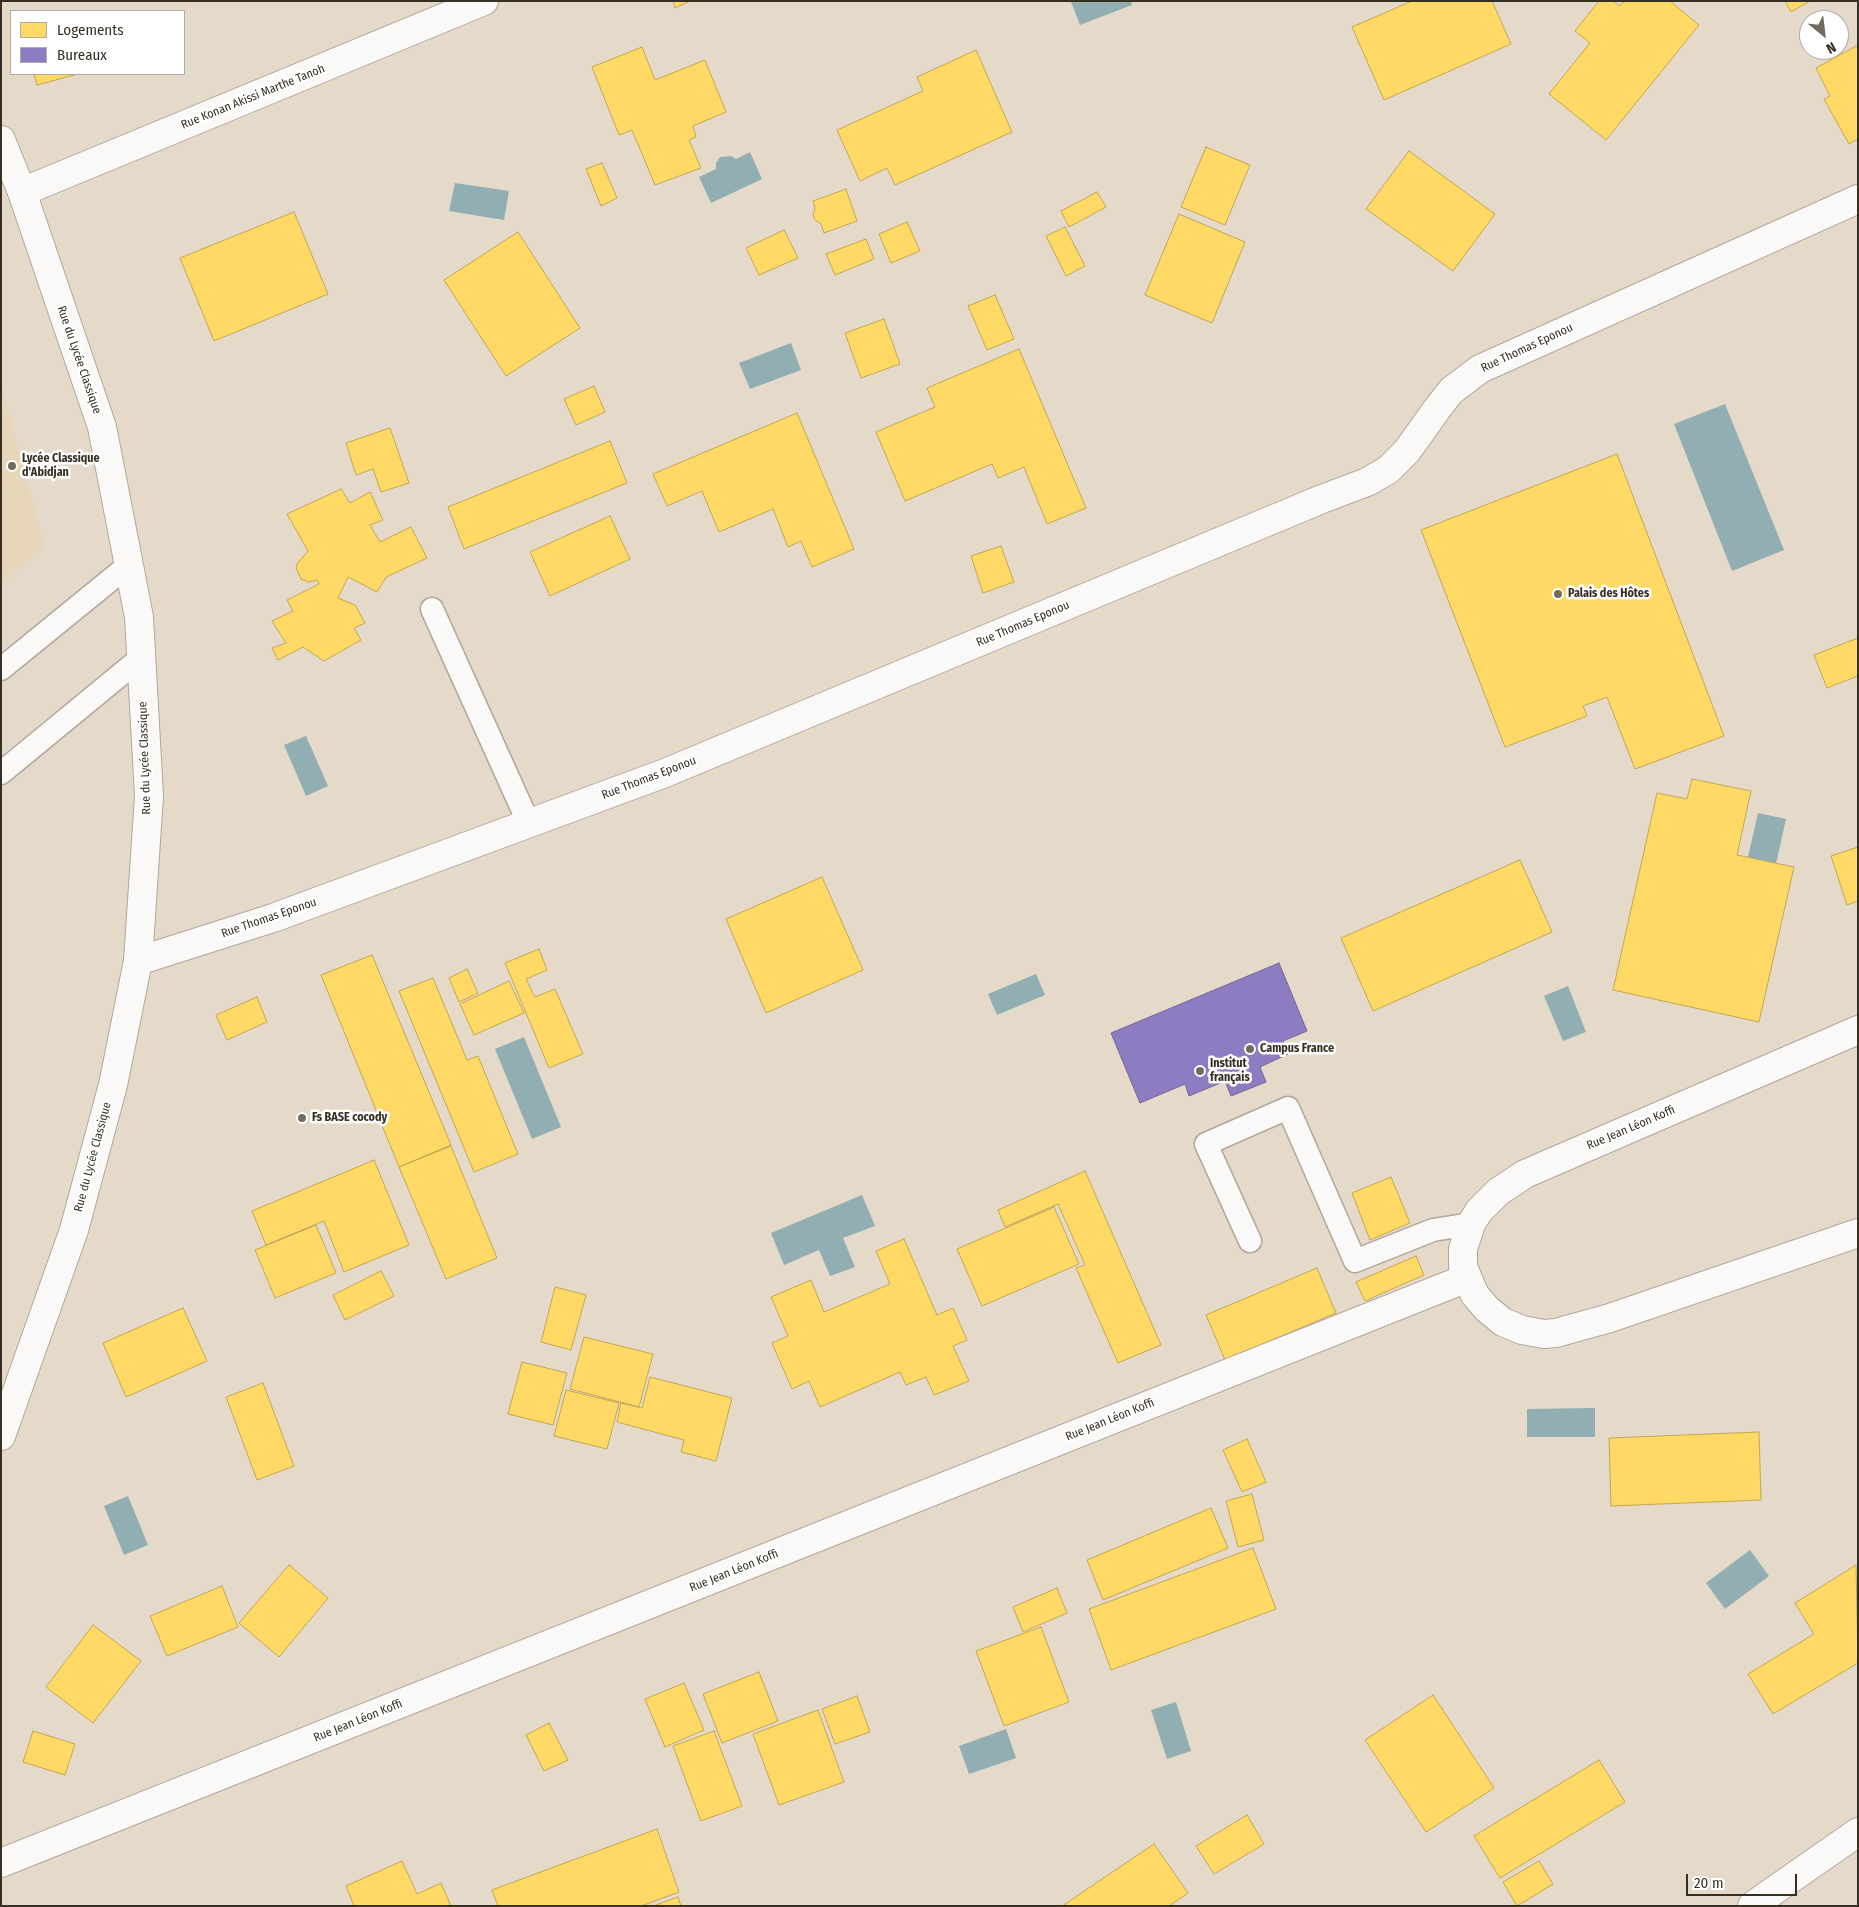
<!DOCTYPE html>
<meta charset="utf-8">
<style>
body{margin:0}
#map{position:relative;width:1859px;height:1907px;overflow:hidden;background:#e5daca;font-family:"Fira Sans Condensed",sans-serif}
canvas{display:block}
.frame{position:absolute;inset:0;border:2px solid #362f23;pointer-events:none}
.legend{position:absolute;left:10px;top:10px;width:175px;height:65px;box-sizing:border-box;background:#fff;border:1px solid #afaca7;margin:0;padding:6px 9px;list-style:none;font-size:15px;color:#362f23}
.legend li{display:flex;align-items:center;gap:10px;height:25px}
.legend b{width:25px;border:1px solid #afaca7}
.north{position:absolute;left:1799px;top:10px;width:50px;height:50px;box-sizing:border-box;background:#fff;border:1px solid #afaca7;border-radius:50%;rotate:151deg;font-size:14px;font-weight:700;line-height:20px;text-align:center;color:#362f23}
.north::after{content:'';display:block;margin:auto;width:18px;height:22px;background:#736b5d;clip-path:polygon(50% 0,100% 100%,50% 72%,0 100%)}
.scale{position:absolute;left:1686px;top:1874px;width:111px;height:22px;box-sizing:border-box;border:2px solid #362f23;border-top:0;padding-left:6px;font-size:15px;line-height:18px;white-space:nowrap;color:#362f23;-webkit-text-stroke:4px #fff;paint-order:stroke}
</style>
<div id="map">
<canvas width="1859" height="1907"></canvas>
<div class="frame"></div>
<ul class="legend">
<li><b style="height:14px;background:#ffd966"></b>Logements</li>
<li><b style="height:14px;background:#8e7cc3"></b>Bureaux</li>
</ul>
<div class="north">N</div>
<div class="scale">20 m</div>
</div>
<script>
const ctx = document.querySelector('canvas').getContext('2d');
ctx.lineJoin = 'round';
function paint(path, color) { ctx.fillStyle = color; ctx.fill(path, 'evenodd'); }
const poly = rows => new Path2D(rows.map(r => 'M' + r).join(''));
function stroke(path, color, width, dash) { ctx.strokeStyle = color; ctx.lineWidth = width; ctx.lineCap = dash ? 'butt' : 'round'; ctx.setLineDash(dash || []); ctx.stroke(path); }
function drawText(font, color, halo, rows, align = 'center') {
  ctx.font = font + ' "Fira Sans Condensed",sans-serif'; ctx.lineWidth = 5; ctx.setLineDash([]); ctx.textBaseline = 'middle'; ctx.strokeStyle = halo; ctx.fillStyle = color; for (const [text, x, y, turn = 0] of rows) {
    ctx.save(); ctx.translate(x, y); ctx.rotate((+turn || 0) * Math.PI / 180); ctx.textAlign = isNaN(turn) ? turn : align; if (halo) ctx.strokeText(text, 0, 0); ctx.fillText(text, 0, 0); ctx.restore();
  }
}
paint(poly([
 [1,385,45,546,1,584]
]), '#e8d6bb');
paint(poly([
 [1073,1,1131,1,1132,5,1080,25,1071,2],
 [750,152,762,179,711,203,699,177,716,169,716,163,720,157,731,156,736,159],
 [455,183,509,191,504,220,449,211],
 [791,343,801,370,750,389,739,363],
 [1725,404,1784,550,1732,571,1674,424],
 [306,736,328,786,306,796,284,745],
 [1758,813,1786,819,1776,864,1748,857],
 [1036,974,1045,995,997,1015,988,994],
 [1568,986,1586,1032,1563,1041,1544,996],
 [524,1037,561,1127,532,1139,495,1049],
 [862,1195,875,1226,843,1238,855,1267,830,1276,819,1250,784,1265,771,1233],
 [1595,1408,1595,1437,1527,1437,1527,1409],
 [128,1496,148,1545,124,1555,104,1506],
 [1750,1550,1769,1576,1725,1609,1706,1583],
 [1176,1702,1191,1751,1167,1759,1151,1710],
 [1006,1729,1016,1758,969,1774,959,1746]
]), '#91aeb2');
const homes = poly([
 [673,1,690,1,675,8,673,1],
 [1412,1,1492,1,1511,44,1384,100,1352,27,1412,1],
 [1599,1,1613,1,1620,6,1624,1,1670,1,1699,25,1606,140,1549,94,1590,43,1575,31,1599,1],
 [1785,1,1810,1,1791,12,1785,1],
 [1858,45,1858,139,1849,144,1824,99,1830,96,1816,68,1858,45],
 [642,47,655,80,705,60,726,112,693,126,696,137,689,140,701,168,655,185,632,130,619,135,592,67,642,47],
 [976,50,1012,132,895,185,887,168,860,181,837,130,923,91,917,77,976,50],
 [34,74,78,74,37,85,34,74],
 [1206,147,1250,165,1225,225,1181,207,1206,147],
 [1409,151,1495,214,1453,271,1366,209,1409,151],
 [602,163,617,198,601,206,586,169,602,163],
 [846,189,857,221,824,233,821,224,815,220,813,215,815,208,813,201,846,189],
 [1097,192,1106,207,1069,227,1061,211,1097,192],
 [294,212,328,294,214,341,180,258,294,212],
 [1179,214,1245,242,1212,323,1145,295,1179,214],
 [907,222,920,251,891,263,879,234,907,222],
 [1065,227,1085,266,1066,276,1046,236,1065,227],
 [784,230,798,258,759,275,746,248,784,230],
 [518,232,580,328,506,376,444,280,518,232],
 [866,239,874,259,835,275,826,254,866,239],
 [995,295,1014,339,987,350,968,306,995,295],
 [884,319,900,364,861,378,845,333,884,319],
 [1019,349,1086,508,1047,524,1024,467,998,478,992,464,905,501,876,432,935,407,927,388,1019,349],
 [594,386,605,412,576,425,564,399,594,386],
 [797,413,854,549,812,567,801,541,788,547,773,509,719,532,702,491,667,506,653,474,797,413],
 [390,428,409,483,381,492,373,469,356,475,346,443,390,428],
 [610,441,627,483,464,549,448,507,610,441],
 [1617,454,1724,736,1635,769,1607,697,1583,706,1587,716,1505,747,1421,530,1617,454],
 [341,489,350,503,370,492,383,520,370,525,380,542,411,527,427,558,386,577,377,592,348,577,338,598,355,605,365,623,354,628,361,640,324,661,303,647,278,660,272,648,286,643,272,621,293,611,287,600,319,584,317,580,309,582,301,579,296,568,297,564,308,551,287,514,341,489],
 [610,516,630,559,550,596,530,552,610,516],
 [1001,546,1014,582,983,593,971,556,1001,546],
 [1858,638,1858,676,1827,688,1814,655,1858,638],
 [1692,779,1751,791,1737,855,1794,867,1759,1022,1613,990,1657,793,1687,799,1692,779],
 [1858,847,1858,901,1847,905,1831,856,1858,847],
 [1520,860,1552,932,1373,1011,1341,938,1520,860],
 [822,877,863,970,766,1013,726,919,822,877],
 [539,949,547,970,526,979,535,997,555,989,583,1054,549,1068,505,963,539,949],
 [372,955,451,1145,399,1167,321,975,372,955],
 [467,969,478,993,459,1002,449,978,467,969],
 [433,978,467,1060,478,1056,518,1154,474,1172,399,991,433,978],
 [509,981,524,1013,474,1035,460,1004,509,981],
 [257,997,267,1022,227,1040,216,1015,257,997],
 [451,1146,497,1258,446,1279,399,1167,451,1146],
 [374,1160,409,1245,344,1272,324,1221,266,1245,252,1211,374,1160],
 [1085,1171,1161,1345,1118,1363,1076,1268,1085,1265,1058,1204,1005,1227,998,1210,1085,1171],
 [1391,1177,1410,1223,1370,1240,1352,1193,1391,1177],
 [1054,1207,1079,1264,982,1306,957,1249,1054,1207],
 [316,1225,336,1273,275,1298,255,1250,316,1225],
 [904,1239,937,1315,953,1308,967,1340,953,1346,969,1381,934,1395,926,1377,906,1385,900,1372,820,1407,809,1381,792,1389,772,1343,788,1336,771,1297,811,1280,824,1312,890,1284,876,1251,904,1239],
 [1416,1256,1424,1275,1365,1301,1356,1282,1416,1256],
 [1317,1268,1336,1313,1225,1360,1206,1315,1317,1268],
 [381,1271,394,1296,345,1320,333,1295,381,1271],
 [555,1287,586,1295,571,1350,541,1342,555,1287],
 [183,1308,207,1361,126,1397,103,1343,183,1308],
 [584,1337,653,1354,639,1407,570,1389,584,1337],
 [522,1362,567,1373,553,1425,508,1414,522,1362],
 [650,1377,732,1398,716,1461,681,1452,684,1440,617,1422,621,1403,642,1408,650,1377],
 [263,1383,294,1466,257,1480,226,1397,263,1383],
 [566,1390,619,1403,607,1449,554,1436,566,1390],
 [1759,1432,1761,1500,1611,1506,1609,1438,1759,1432],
 [1247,1439,1266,1482,1242,1492,1223,1450,1247,1439],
 [1252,1494,1264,1540,1238,1547,1226,1501,1252,1494],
 [1211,1508,1228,1548,1103,1600,1087,1560,1211,1508],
 [1253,1548,1276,1609,1111,1670,1089,1609,1253,1548],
 [289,1565,328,1598,279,1657,239,1623,289,1565],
 [1856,1565,1858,1663,1773,1714,1748,1674,1814,1634,1795,1603,1856,1565],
 [222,1586,238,1627,167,1656,150,1616,222,1586],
 [1057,1588,1067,1613,1023,1632,1013,1607,1057,1588],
 [93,1625,141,1661,93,1723,46,1687,93,1625],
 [1041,1627,1069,1702,1004,1726,976,1651,1041,1627],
 [759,1672,778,1721,722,1743,703,1694,759,1672],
 [684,1683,704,1730,665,1747,645,1699,684,1683],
 [1433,1695,1494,1788,1426,1832,1365,1740,1433,1695],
 [857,1696,870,1732,835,1744,822,1709,857,1696],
 [818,1710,844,1782,779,1805,753,1734,818,1710],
 [549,1723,568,1760,544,1771,526,1735,549,1723],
 [33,1731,75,1744,65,1775,23,1762,33,1731],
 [714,1731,742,1806,701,1821,673,1746,714,1731],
 [1599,1760,1625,1802,1500,1878,1474,1836,1599,1760],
 [1247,1815,1264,1844,1214,1874,1196,1846,1247,1815],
 [657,1829,679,1892,641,1906,498,1906,492,1890,657,1829],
 [1154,1844,1188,1893,1169,1906,1062,1906,1154,1844],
 [402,1861,417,1894,441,1883,451,1906,354,1906,346,1886,402,1861],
 [1539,1861,1553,1884,1517,1906,1503,1882,1539,1861],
 [678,1897,681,1906,653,1906,678,1897]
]);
paint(homes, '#ffd966');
stroke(homes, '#c3a652', 1);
const offices = poly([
 [1279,963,1307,1031,1283,1041,1288,1054,1260,1067,1266,1082,1231,1096,1225,1081,1189,1096,1185,1084,1140,1103,1111,1033,1279,963]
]);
paint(offices, '#8e7cc3');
stroke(offices, '#746593', 1);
const service = poly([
 [432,609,529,824],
 [1,669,130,564],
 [1,773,142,657],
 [1250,1241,1206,1144,1288,1108,1355,1261,1433,1230,1471,1224]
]);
const minor = poly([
 [22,192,484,1],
 [138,961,273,918,665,773,1322,499,1367,482,1388,470,1407,451,1437,409,1451,391,1480,369,1858,199],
 [1858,1030,1525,1174,1498,1192,1479,1211,1471,1224,1463,1249,1463,1267,1475,1295,1487,1309,1503,1322,1522,1330,1544,1334,1556,1333,1610,1318,1858,1233],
 [1,1863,1467,1278]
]);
const tertiary = poly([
 [1,140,22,192,102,427,139,617,149,796,138,961,113,1085,74,1230,1,1436]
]);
const secondary = poly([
 [1752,1906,1858,1832]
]);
stroke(service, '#b0a79b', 25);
stroke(minor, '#b0a79b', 30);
stroke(tertiary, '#b0a79b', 30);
stroke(secondary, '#b0a79b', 30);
stroke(service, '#fbf9f7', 22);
stroke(minor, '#fbf9f7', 28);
stroke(tertiary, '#fbf9f7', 28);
stroke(secondary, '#fbf9f7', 28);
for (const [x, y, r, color] of [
 [12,466,5,"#736b5d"],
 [1558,594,5,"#736b5d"],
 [1250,1049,5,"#736b5d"],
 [1200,1071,5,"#736b5d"],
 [302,1118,5,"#736b5d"]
]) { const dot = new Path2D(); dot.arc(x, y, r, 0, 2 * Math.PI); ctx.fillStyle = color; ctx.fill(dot); stroke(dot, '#fff', 2); }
drawText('12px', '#362f23', '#fff', [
 ["Rue Konan Akissi Marthe Tanoh",253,97,-22],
 ["Rue Thomas Eponou",1527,348,-25],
 ["Rue du Lycée Classique",79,360,71],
 ["Rue Thomas Eponou",1023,624,-23],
 ["Rue du Lycée Classique",145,758,-92],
 ["Rue Thomas Eponou",649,778,-21],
 ["Rue Thomas Eponou",269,918,-19],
 ["Rue Jean Léon Koffi",1631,1128,-23],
 ["Rue du Lycée Classique",93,1157,-75],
 ["Rue Jean Léon Koffi",1110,1420,-22],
 ["Rue Jean Léon Koffi",734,1571,-22],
 ["Rue Jean Léon Koffi",358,1721,-22]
]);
drawText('bold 12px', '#362f23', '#fff', [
 ["Lycée Classique",22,459],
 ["d'Abidjan",22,473],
 ["Palais des Hôtes",1568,594],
 ["Campus France",1260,1049],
 ["Institut",1210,1064],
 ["français",1210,1078],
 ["Fs BASE cocody",312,1118]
], 'left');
</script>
